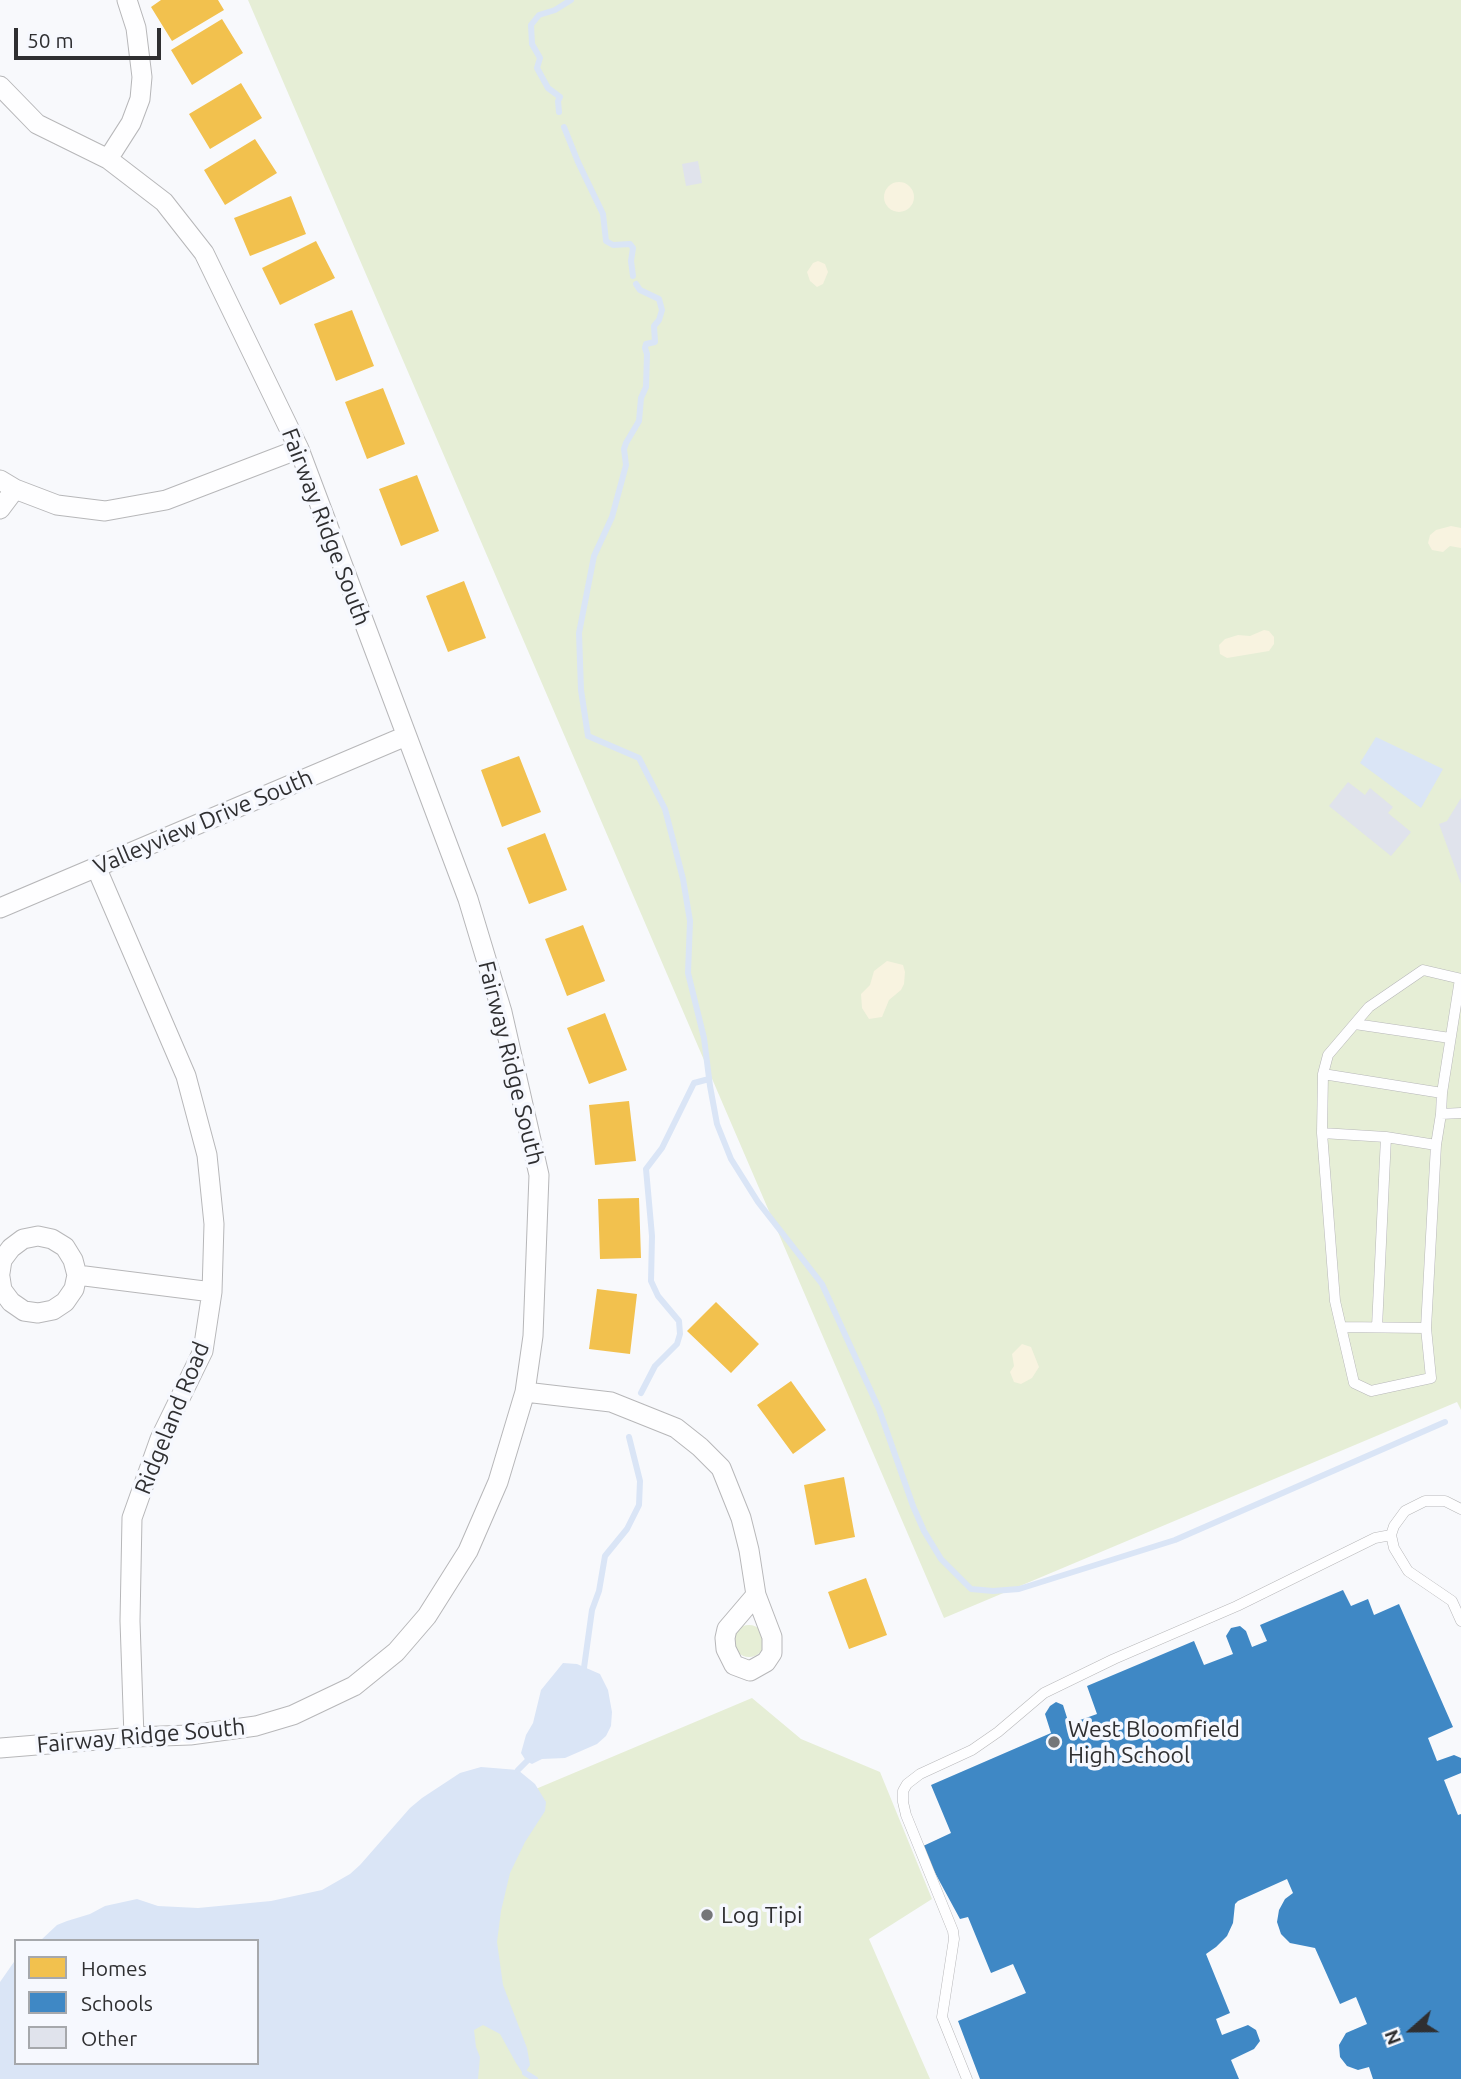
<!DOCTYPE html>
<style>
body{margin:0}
#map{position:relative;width:1461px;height:2079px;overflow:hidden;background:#f8f9fc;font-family:Ubuntu,sans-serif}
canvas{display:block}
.legend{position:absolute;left:14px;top:1939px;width:245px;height:126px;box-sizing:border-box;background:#f6f8fe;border:2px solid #a6a8ac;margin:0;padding:9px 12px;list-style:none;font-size:21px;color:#2f2f31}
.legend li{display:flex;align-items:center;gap:14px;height:35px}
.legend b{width:35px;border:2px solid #a6a8ac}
.north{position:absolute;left:1377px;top:1995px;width:70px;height:70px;-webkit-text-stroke:5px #f6f8fe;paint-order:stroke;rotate:249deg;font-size:19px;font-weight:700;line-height:28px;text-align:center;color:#2f2f31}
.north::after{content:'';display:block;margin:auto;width:24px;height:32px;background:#2f2f31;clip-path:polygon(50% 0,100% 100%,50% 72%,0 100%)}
.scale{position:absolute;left:14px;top:28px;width:147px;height:32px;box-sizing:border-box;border:4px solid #2f2f31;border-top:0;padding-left:9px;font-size:21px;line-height:24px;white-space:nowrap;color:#2f2f31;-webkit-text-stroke:5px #f6f8fe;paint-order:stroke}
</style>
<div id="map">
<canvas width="1461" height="2079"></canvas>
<ul class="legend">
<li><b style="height:19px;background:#f2c14e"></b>Homes</li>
<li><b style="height:19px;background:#3f88c5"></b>Schools</li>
<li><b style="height:19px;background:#e0e3ec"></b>Other</li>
</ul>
<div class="north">N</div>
<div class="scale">50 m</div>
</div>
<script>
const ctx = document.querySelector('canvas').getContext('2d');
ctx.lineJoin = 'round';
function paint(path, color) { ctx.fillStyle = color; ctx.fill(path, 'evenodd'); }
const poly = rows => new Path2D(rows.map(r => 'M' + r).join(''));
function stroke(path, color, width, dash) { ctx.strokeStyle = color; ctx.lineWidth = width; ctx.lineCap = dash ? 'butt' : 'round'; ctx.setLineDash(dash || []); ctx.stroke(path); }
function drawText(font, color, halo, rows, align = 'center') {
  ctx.font = font + ' Ubuntu,sans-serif'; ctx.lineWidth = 7; ctx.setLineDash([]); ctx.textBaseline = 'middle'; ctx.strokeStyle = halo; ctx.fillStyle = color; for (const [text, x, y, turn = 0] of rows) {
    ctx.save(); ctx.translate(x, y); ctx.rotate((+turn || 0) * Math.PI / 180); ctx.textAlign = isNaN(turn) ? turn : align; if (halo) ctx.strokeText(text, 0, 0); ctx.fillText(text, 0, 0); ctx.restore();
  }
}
paint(poly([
 [248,0,1461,0,1461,1410,1457,1402,944,1618],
 '733 1641a16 16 0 1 1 32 0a16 16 0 1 1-32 0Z',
 [752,1698,801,1739,880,1772,932,1899,869,1939,930,2079,314,2079,386,1852]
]), '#e6eed6');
paint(poly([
 '884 197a15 15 0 1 1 30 0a15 15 0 1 1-30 0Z',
 [818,261,825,264,828,272,823,284,817,287,810,281,807,272,813,263],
 [1451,526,1461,528,1461,548,1450,546,1443,552,1432,550,1428,543,1430,535,1436,530],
 [1264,630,1269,631,1274,637,1274,644,1269,651,1227,658,1220,654,1219,645,1225,639,1238,635,1250,636],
 [887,961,903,965,905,972,904,984,901,990,889,1000,882,1017,869,1019,862,1008,861,994,870,985,874,971],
 [1022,1344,1031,1347,1039,1367,1032,1378,1021,1384,1014,1382,1010,1372,1014,1366,1012,1354]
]), '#f8f3e0');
paint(poly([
 [1376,737,1443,769,1421,808,1360,763],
 [563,1663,577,1664,600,1674,608,1690,612,1712,611,1726,606,1736,597,1744,565,1758,542,1759,532,1764,526,1761,521,1753,526,1735,533,1723,541,1690],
 [481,1767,518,1770,535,1784,546,1802,545,1811,525,1842,510,1873,501,1911,497,1942,503,1985,527,2048,530,2065,525,2073,522,2072,516,2063,500,2034,483,2025,474,2030,476,2047,480,2057,478,2079,0,2079,0,1982,16,1959,16,2063,257,2063,257,1941,40,1941,57,1925,67,1921,90,1914,105,1906,137,1899,158,1906,198,1908,271,1901,322,1890,350,1874,360,1865,410,1808,422,1798,460,1773]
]), '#dae5f6');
paint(poly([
 [161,0,218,0,224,10,172,41,151,7],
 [222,19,243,53,192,85,171,50],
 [241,83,262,118,210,149,189,114],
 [255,139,277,173,225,205,204,170],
 [291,196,306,234,250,256,234,218],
 [316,241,335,278,280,305,262,268],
 [352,310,374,366,336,381,314,324],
 [383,388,405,444,367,459,345,402],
 [417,475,439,531,401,546,379,489],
 [464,581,486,638,448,652,426,596],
 [519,756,541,812,502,827,481,770],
 [545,833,567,890,529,904,507,848],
 [583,925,605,981,567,996,545,939],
 [605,1013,627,1070,589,1084,567,1028],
 [629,1101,636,1161,595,1165,589,1105],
 [639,1198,641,1258,600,1259,598,1199],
 [597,1289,637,1294,630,1354,589,1349],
 [716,1302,759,1344,731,1373,687,1331],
 [791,1381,826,1430,793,1454,757,1405],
 [844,1477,855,1537,815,1545,804,1485],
 [866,1578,887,1635,849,1649,828,1592]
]), '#f2c14e');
paint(poly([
 [1343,1590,1351,1606,1368,1599,1374,1615,1399,1604,1453,1727,1428,1738,1437,1761,1454,1755,1461,1758,1461,1773,1444,1780,1458,1815,1461,1814,1461,2079,1373,2079,1369,2067,1358,2070,1347,2066,1340,2057,1339,2045,1346,2033,1367,2024,1356,1997,1340,2004,1315,1948,1290,1943,1281,1934,1277,1922,1279,1910,1285,1899,1293,1893,1287,1879,1238,1901,1235,1904,1233,1923,1227,1936,1216,1947,1206,1954,1230,2013,1216,2019,1222,2035,1248,2025,1256,2030,1260,2041,1254,2049,1231,2060,1239,2079,980,2079,958,2021,1026,1993,1013,1964,991,1973,968,1917,960,1919,921,1847,951,1833,931,1785,1051,1733,1045,1714,1050,1706,1056,1702,1063,1705,1069,1724,1097,1714,1087,1686,1194,1641,1204,1665,1233,1654,1226,1636,1231,1628,1240,1626,1246,1631,1252,1647,1267,1641,1260,1625]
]), '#3f88c5');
stroke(poly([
 [559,112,558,101,560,97,548,88,537,68,540,58,532,44,531,25,539,15,555,10,571,0],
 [564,127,578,162,603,214,606,241,613,245,630,244,633,248,631,261,633,276],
 [636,284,640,290,659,299,662,310,659,320,654,326,655,342,646,344,645,348,647,354,646,387,641,398,639,421,626,443,624,449,626,465,612,517,594,556,579,633,581,690,588,736,639,758,665,809,683,879,690,921,688,973,704,1038,710,1086,717,1124,731,1159,758,1202,822,1284,879,1409,913,1506,924,1531,941,1559,971,1589,993,1591,1019,1589,1175,1540,1445,1422],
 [641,1393,655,1366,677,1344,680,1334,679,1321,658,1296,651,1281,652,1236,646,1169,662,1148,694,1083,709,1079],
 [583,1675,592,1610,599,1591,605,1556,627,1529,639,1505,640,1481,629,1437],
 [518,1770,531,1757],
 [525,2073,535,2079]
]), '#dae5f6', 6);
paint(poly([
 [698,161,702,183,686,186,682,164],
 [1348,782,1365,795,1370,788,1393,807,1388,813,1411,832,1391,856,1329,806],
 [1461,798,1461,884,1439,824,1447,821]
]), '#e0e3ec');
const lane = poly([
 [1461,979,1423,970,1369,1007,1328,1055,1323,1074,1442,1093,1441,1114,1461,1113],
 [1355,1024,1450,1038],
 [1323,1074,1322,1133,1335,1301,1354,1383,1371,1391,1431,1378,1426,1328,1436,1145,1441,1114],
 [1442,1093,1460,979],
 [1322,1133,1386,1137,1377,1327],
 [1386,1137,1436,1145],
 [1341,1327,1426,1328],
 [1461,1509,1445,1501,1425,1501,1405,1511,1394,1526,1391,1535,1394,1548,1408,1571,1452,1601,1461,1621],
 [967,2079,942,2017,954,1939,953,1931,906,1815,903,1802,903,1791,907,1784,920,1774,972,1750,998,1732,1044,1693,1114,1659,1237,1606,1375,1538,1391,1535]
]);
const street = poly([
 [0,86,37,124,108,159,131,123,140,99,142,77,136,28,127,0],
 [0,480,15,489,57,505,105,511,166,500,299,449],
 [0,509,15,489],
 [96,867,186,1076,207,1155,214,1224,212,1292,203,1351,160,1439,132,1518,130,1621,134,1737],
 [0,908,406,736],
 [0,1273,2,1260,11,1248,23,1239,38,1236,52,1239,65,1247,73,1260,77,1275,74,1289,65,1302,53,1310,38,1313,24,1311,11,1302,2,1290,0,1277],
 [77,1275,212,1292],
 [525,1392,611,1402,676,1428,700,1447,721,1468,741,1518,749,1550,756,1595,772,1637,772,1653,766,1662,750,1671,734,1665,726,1649,725,1638,727,1629,756,1595],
 [0,1748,134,1737,190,1735,256,1726,293,1715,354,1686,396,1652,427,1616,468,1551,498,1482,525,1392,533,1336,539,1175,502,1012,468,899,299,449,204,253,164,202,108,159]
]);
stroke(lane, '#b7b7b9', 11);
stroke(street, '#b7b7b9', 21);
stroke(lane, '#fefeff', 10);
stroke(street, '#fefeff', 19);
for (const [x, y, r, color] of [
 [1054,1742,7,"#757678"],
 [707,1915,7,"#757678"]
]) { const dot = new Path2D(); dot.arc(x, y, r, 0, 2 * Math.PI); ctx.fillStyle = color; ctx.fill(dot); stroke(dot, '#f6f8fe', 2.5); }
drawText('23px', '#2f2f31', '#f6f8fe', [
 ["Fairway Ridge South",326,527,69],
 ["Valleyview Drive South",203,822,-23],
 ["Fairway Ridge South",511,1063,76],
 ["Ridgeland Road",172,1418,-68],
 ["Fairway Ridge South",141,1736,-5]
]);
drawText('23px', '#2f2f31', '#f6f8fe', [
 ["West Bloomfield",1068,1729],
 ["High School",1068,1755],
 ["Log Tipi",721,1915]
], 'left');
</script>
